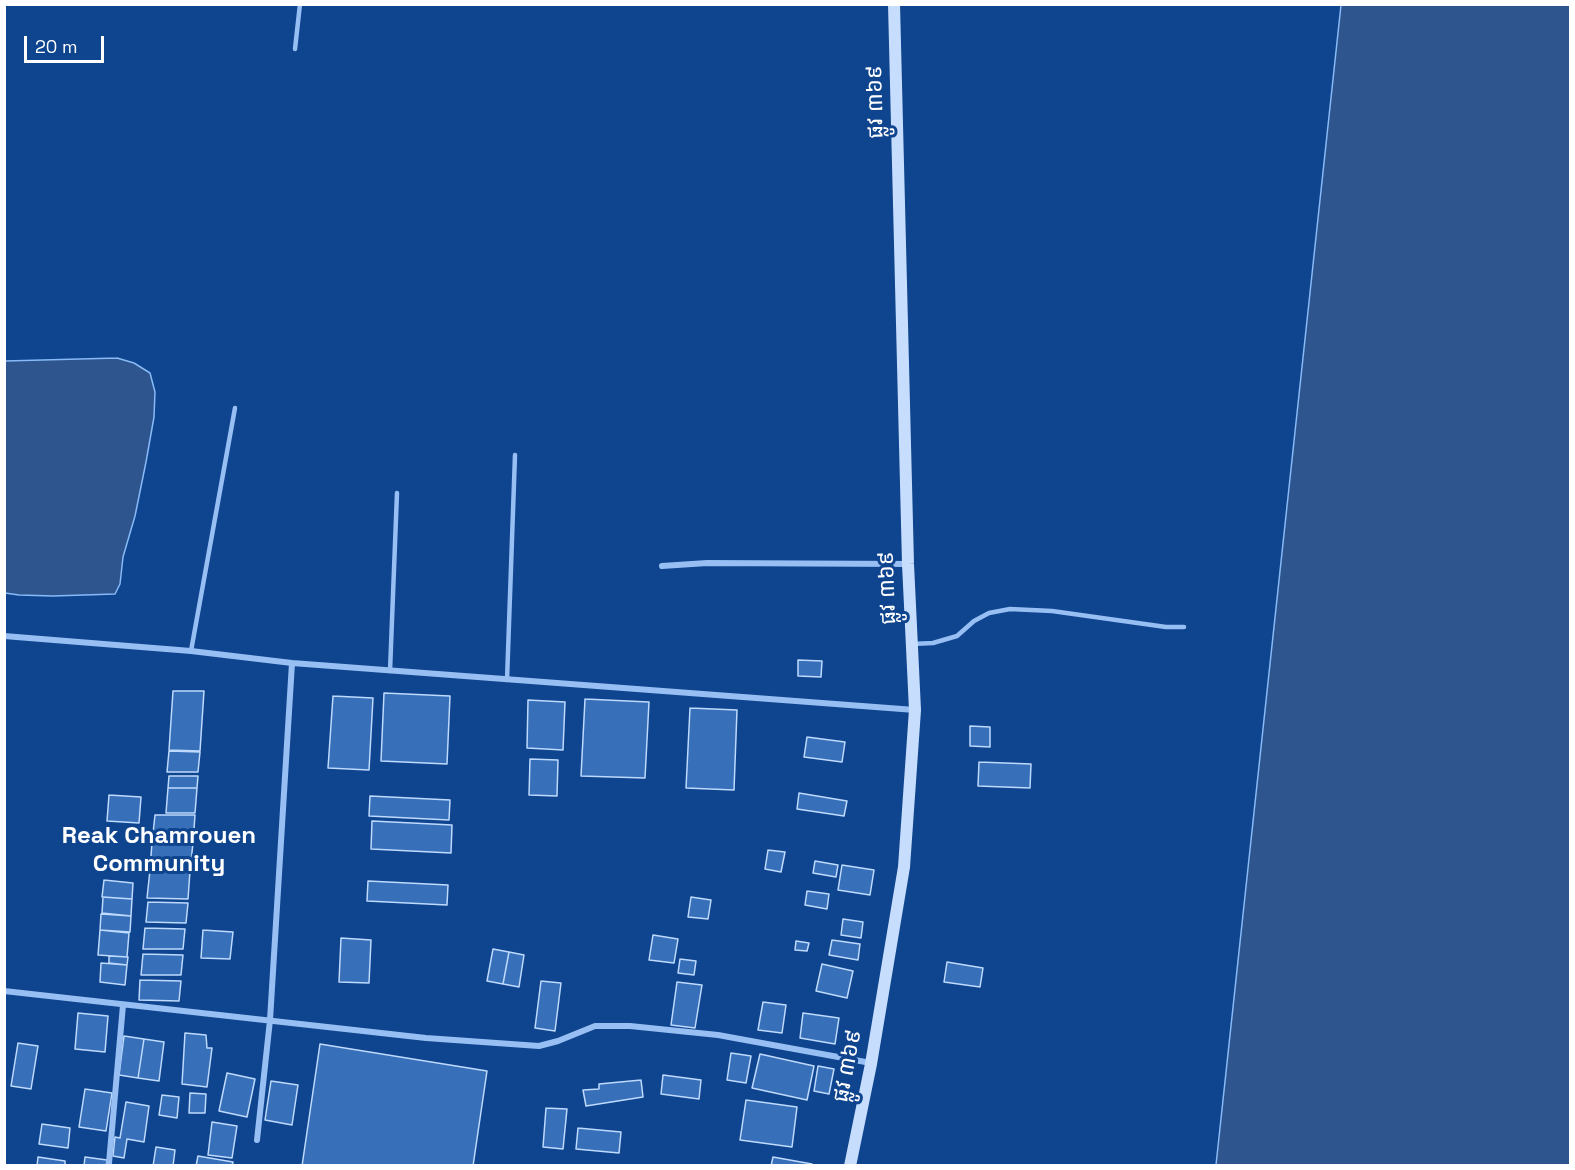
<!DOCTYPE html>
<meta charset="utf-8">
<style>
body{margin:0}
#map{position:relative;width:1575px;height:1170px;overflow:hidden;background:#0f448e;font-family:"Space Grotesk",sans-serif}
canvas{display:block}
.frame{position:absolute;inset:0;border:6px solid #fff;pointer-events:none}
.scale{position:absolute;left:24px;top:36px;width:80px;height:27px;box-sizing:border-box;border:3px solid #fff;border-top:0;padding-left:8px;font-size:18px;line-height:21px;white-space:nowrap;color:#fff;-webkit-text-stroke:4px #0f448e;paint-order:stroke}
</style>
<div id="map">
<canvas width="1575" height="1170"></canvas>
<div class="frame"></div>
<div class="scale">20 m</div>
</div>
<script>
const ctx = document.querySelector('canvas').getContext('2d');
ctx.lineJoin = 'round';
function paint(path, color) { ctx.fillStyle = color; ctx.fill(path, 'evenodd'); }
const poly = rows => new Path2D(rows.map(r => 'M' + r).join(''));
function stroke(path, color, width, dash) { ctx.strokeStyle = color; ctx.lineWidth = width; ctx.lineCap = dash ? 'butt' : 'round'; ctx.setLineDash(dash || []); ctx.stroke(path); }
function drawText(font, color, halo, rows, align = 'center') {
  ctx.font = font + ' "Space Grotesk","Noto Sans Khmer",sans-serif'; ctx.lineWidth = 6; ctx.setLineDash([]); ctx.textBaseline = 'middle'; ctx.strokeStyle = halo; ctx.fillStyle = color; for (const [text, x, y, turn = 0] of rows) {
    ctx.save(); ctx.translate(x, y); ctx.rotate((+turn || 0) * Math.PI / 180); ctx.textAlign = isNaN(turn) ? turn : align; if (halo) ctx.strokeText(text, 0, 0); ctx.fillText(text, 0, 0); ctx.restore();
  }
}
const water = poly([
 [1341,5,1570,5,1570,1165,1216,1165,1341,5],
 [117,358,134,363,150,373,155,392,154,417,146,462,135,516,123,557,120,584,115,594,53,596,19,595,5,593,5,361,117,358]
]);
paint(water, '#2e558d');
stroke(water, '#88baf7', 1.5);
const building = poly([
 [798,660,822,661,821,677,798,676,798,660],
 [173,691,204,691,200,751,169,750,173,691],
 [384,693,450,696,447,764,381,761,384,693],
 [333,696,373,698,369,770,328,768,333,696],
 [585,699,649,702,645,778,581,776,585,699],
 [528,700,565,702,563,750,527,748,528,700],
 [690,708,737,710,734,790,686,788,690,708],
 [970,726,990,727,990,747,970,746,970,726],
 [807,737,845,742,842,762,804,757,807,737],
 [169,751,200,752,198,772,167,772,169,751],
 [530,759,558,760,557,796,529,795,530,759],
 [979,762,1031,764,1030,788,978,786,979,762],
 [169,776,198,776,197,788,168,788,169,776],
 [168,788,197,788,195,813,166,813,168,788],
 [799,793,847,801,844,816,797,809,799,793],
 [109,795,141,797,139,823,107,821,109,795],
 [370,796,450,800,449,820,369,816,370,796],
 [155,815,195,815,193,843,152,842,155,815],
 [372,821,452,825,451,853,371,849,372,821],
 [152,842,193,843,190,871,150,870,152,842],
 [768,850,785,852,781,872,765,869,768,850],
 [815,861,838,865,836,877,813,873,815,861],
 [842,865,874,870,870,895,838,890,842,865],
 [150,870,190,871,188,899,147,898,150,870],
 [104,880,133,883,132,899,102,897,104,880],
 [368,881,448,885,447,905,367,901,368,881],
 [807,891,829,894,827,909,805,905,807,891],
 [103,897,132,899,131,916,102,913,103,897],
 [691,897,711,900,708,919,688,917,691,897],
 [148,902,188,903,186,923,146,922,148,902],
 [101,914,131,916,130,932,100,930,101,914],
 [843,919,863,922,861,938,841,935,843,919],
 [145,928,185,929,183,949,143,949,145,928],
 [100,930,129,933,127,957,98,955,100,930],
 [203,930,233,932,230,959,201,958,203,930],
 [653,935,678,939,674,963,649,960,653,935],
 [341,938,371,940,369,983,339,982,341,938],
 [832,940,860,944,858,960,829,955,832,940],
 [796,941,809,943,807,951,795,950,796,941],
 [493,949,509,952,503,984,487,981,493,949],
 [509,952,524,955,519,987,503,984,509,952],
 [143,954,183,955,181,975,141,975,143,954],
 [109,956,128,957,127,965,109,963,109,956],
 [680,959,696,961,694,975,678,973,680,959],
 [947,962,983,968,980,987,944,982,947,962],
 [101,963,127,965,125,985,100,982,101,963],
 [822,964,853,971,847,998,816,991,822,964],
 [140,980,181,981,179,1001,139,1000,140,980],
 [541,981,561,983,555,1031,535,1028,541,981],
 [677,982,702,985,695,1028,671,1025,677,982],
 [763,1002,786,1005,782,1033,758,1030,763,1002],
 [78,1013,108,1016,105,1052,75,1049,78,1013],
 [803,1013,839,1018,835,1044,800,1038,803,1013],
 [185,1033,206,1035,207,1048,212,1048,207,1087,182,1084,185,1033],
 [124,1036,144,1039,138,1078,119,1075,124,1036],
 [144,1039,164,1042,159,1081,138,1078,144,1039],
 [18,1043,38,1046,31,1089,11,1086,18,1043],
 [320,1044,487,1071,473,1166,302,1166,320,1044],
 [731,1053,751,1056,746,1083,727,1080,731,1053],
 [760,1054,814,1066,807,1100,752,1088,760,1054],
 [818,1066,834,1069,829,1094,814,1091,818,1066],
 [227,1073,255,1079,247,1117,219,1111,227,1073],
 [663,1075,701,1080,699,1099,661,1094,663,1075],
 [641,1080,643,1097,586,1106,583,1090,599,1089,599,1084,641,1080],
 [271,1081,298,1085,292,1125,265,1120,271,1081],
 [85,1089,112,1093,106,1131,79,1127,85,1089],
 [190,1093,206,1094,205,1113,189,1113,190,1093],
 [162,1095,179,1097,177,1118,159,1115,162,1095],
 [746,1100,797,1107,792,1147,740,1140,746,1100],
 [126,1102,149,1106,144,1142,127,1139,124,1158,113,1156,115,1137,120,1138,126,1102],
 [546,1108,567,1109,563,1149,543,1147,546,1108],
 [212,1122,237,1126,232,1158,208,1155,212,1122],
 [42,1124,70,1128,68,1148,39,1144,42,1124],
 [578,1128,621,1132,619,1153,576,1149,578,1128],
 [156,1147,175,1150,173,1166,153,1166,156,1147],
 [198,1156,233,1162,232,1166,196,1166,198,1156],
 [38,1157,65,1161,65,1166,37,1166,38,1157],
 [85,1157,107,1160,106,1166,84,1166,85,1157],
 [773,1157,812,1164,812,1166,771,1166,773,1157]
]);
paint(building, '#376fb8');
stroke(building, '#bedafe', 1.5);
stroke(poly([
 [295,49,300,4],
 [912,644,933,643,957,636,974,621,989,613,1010,609,1052,611,1166,627,1184,627],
 [191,651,235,408],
 [390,671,397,493],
 [507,680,515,455]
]), '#97bff3', 4.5);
stroke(poly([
 [662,566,707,563,907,564],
 [4,636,191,651,292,663,915,710],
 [4,991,426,1038,539,1046,558,1041,595,1026,630,1026,718,1035,871,1063],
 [257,1140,270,1020,292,663],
 [109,1163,123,1005]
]), '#97bff3', 6);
stroke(poly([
 [850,1166,871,1064,904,867,915,710,908,564,894,4]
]), '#c6ddfd', 12);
drawText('22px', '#fff', '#0f448e', [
 ["ផ្លូវ ៣៦៩",876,102,-91],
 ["ផ្លូវ ៣៦៩",888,588,-92],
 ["ផ្លូវ ៣៦៩",848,1066,-79]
]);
drawText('bold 24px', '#fff', '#0f448e', [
 ["Reak Chamrouen",159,836],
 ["Community",159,864]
]);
</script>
